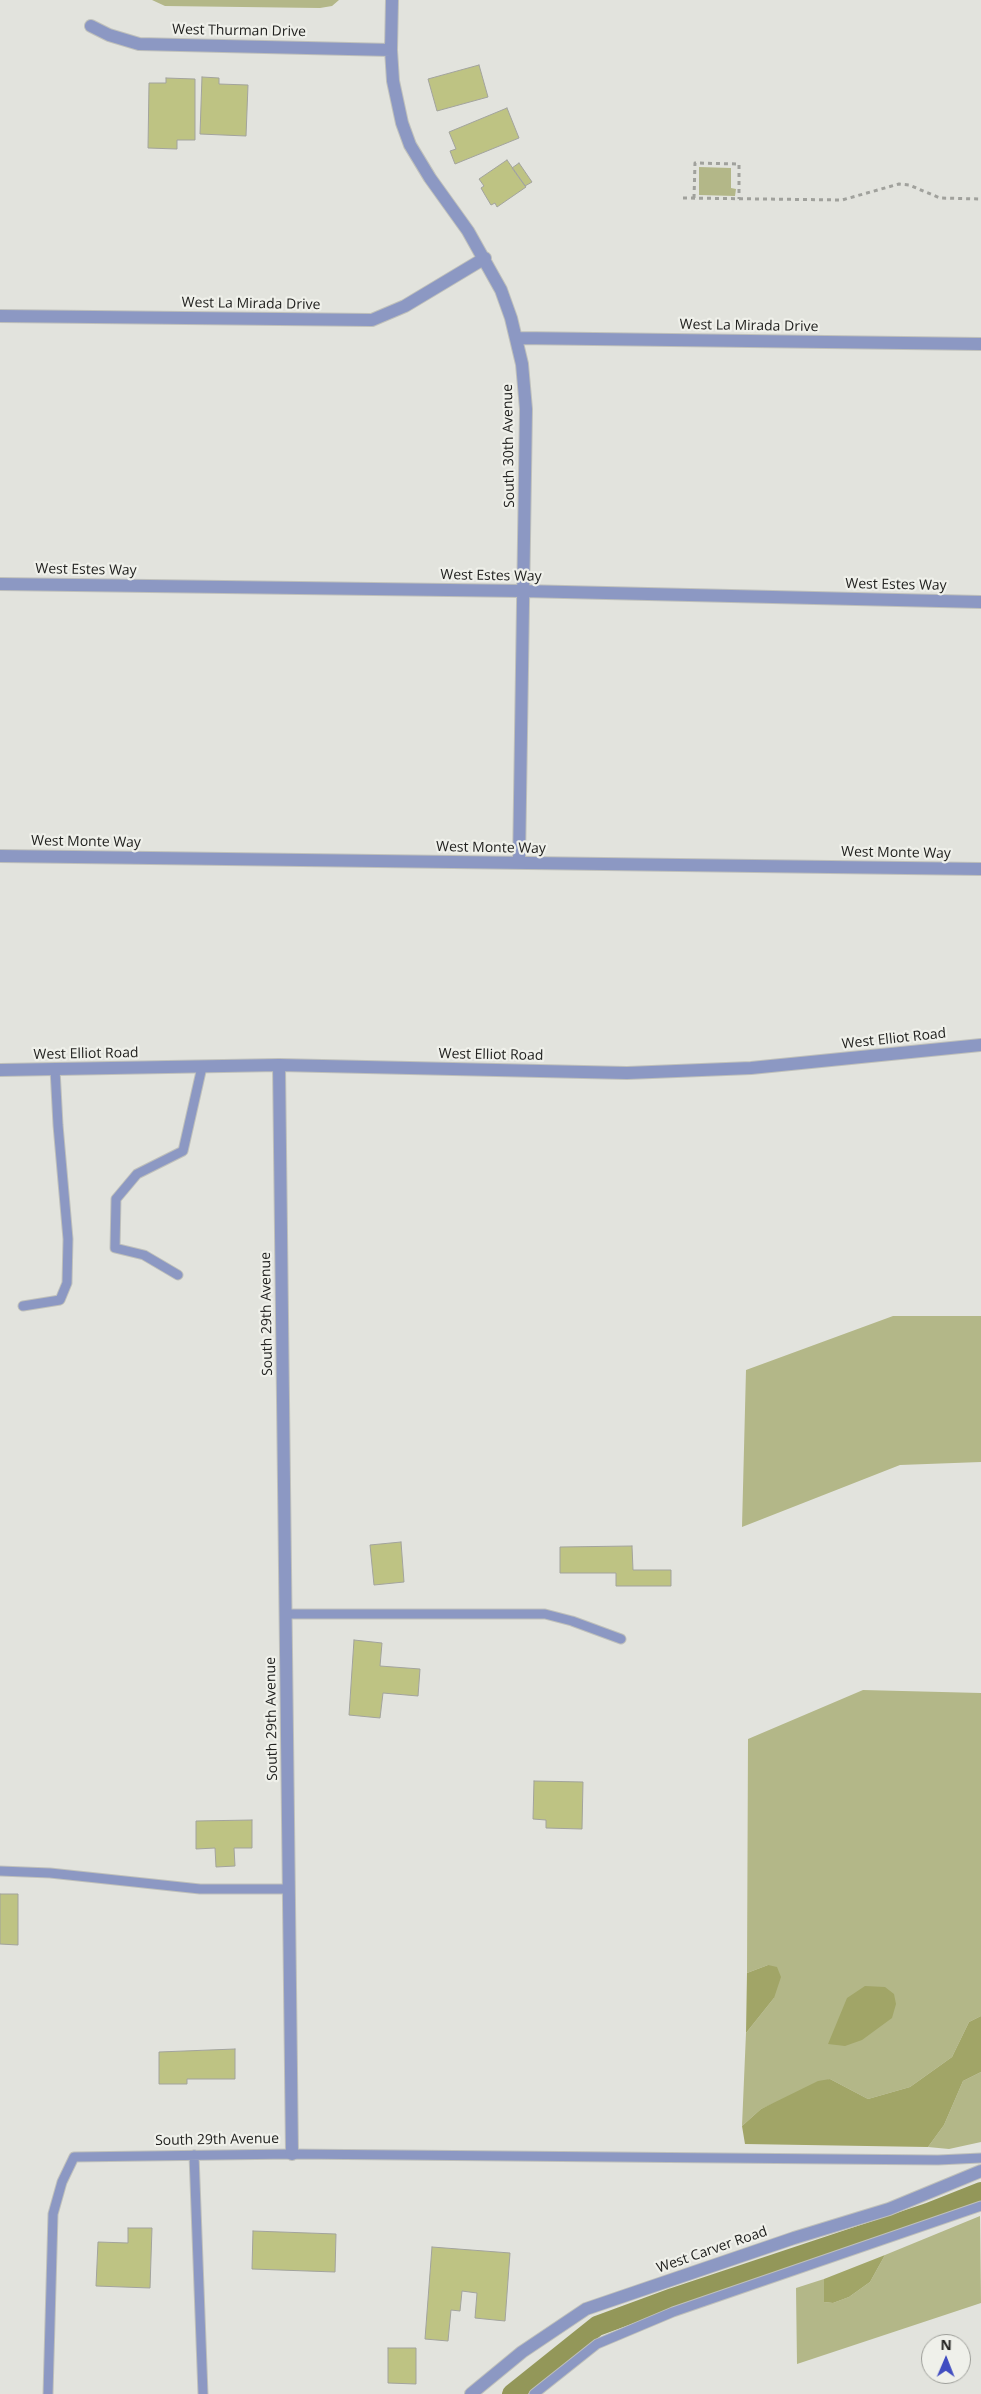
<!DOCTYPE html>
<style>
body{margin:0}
#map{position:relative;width:981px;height:2394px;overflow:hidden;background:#e2e3dd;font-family:"Open Sans",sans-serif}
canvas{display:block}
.north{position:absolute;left:921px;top:2334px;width:50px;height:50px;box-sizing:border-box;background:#eff0ea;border:1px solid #9d9e99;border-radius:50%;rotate:1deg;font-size:14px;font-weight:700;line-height:20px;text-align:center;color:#222220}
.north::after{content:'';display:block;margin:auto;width:18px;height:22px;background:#414dc1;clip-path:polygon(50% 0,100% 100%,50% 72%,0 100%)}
</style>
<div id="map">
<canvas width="981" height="2394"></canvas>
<div class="north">N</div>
</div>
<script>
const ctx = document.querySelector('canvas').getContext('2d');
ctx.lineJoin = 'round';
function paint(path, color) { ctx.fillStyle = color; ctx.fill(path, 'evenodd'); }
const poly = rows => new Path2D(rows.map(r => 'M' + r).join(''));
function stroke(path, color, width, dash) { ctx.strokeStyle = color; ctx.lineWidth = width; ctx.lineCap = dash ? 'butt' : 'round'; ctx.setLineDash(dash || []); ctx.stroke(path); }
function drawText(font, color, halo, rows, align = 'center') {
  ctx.font = font + ' "Open Sans",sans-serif'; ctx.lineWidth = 4.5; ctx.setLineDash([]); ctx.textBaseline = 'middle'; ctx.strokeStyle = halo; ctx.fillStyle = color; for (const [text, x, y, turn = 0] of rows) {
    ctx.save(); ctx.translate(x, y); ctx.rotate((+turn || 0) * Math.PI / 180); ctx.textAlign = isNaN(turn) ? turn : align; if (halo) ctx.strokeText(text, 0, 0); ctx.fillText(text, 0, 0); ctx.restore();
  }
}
paint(poly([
 [152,0,339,0,332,6,320,8,165,6],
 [699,167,731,168,731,188,736,189,735,196,699,195],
 [893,1316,981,1316,981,1462,900,1465,742,1527,746,1370],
 [863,1690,981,1693,981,2016,969,2022,952,2057,910,2087,868,2099,830,2079,761,2109,742,2126,746,2033,774,1998,768,1965,747,1973,748,1739],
 [981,2072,981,2142,949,2149,928,2147,944,2125,963,2081],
 [980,2216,981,2303,797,2364,796,2288,824,2279,824,2302,833,2303,849,2297,870,2282,885,2255]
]), '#b3b788');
paint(poly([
 [768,1965,777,1967,781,1977,774,1998,746,2033,747,1973],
 [865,1986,885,1987,894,1994,896,2004,892,2018,862,2040,845,2046,828,2044,847,1998],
 [981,2016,981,2072,963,2081,944,2125,928,2147,745,2144,742,2126,761,2109,818,2081,830,2079,868,2099,910,2087,952,2057,969,2022],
 [885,2255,870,2282,849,2297,833,2303,824,2302,824,2279]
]), '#a1a567');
stroke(poly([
 [512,2394,597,2326,673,2298,928,2213,981,2192]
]), '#939759', 20);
const building = poly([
 [479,65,488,97,437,111,428,79,479,65],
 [202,77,219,78,219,84,248,85,246,136,200,134,202,77],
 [166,78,195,79,195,140,177,140,177,149,148,148,149,83,166,83,166,78],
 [507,108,519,138,455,164,450,151,456,149,449,132,507,108],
 [507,160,526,187,497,207,495,203,491,205,485,195,481,188,484,186,479,179,507,160],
 [519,163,532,182,525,186,512,168,519,163],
 [401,1542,404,1582,374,1585,370,1545,401,1542],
 [632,1546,633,1570,671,1570,671,1586,616,1586,616,1573,560,1573,560,1547,632,1546],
 [354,1640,382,1643,380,1666,420,1669,418,1696,383,1693,380,1718,349,1715,354,1640],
 [534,1781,583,1782,582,1829,546,1828,546,1820,533,1819,534,1781],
 [252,1820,252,1848,234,1848,235,1866,216,1867,215,1848,196,1849,196,1821,252,1820],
 [0,1894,18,1894,18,1945,0,1944,0,1894],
 [235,2049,235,2079,187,2079,187,2084,159,2084,159,2052,235,2049],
 [128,2228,152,2228,150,2288,96,2286,98,2242,128,2243,128,2228],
 [253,2231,336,2234,335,2272,252,2269,253,2231],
 [432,2247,510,2253,505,2321,475,2318,477,2293,462,2291,460,2311,451,2310,448,2341,425,2339,432,2247],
 [388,2348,416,2348,416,2384,388,2383,388,2348]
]);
paint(building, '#bec383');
stroke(building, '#a2a39d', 1);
const lane = poly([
 [178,1275,144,1255,115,1248,116,1199,137,1174,183,1151,202,1067],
 [23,1306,60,1300,67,1283,68,1239,58,1125,55,1069],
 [286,1614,545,1614,572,1621,621,1639],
 [0,1871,50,1873,200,1889,289,1889],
 [194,2155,203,2394],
 [48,2394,53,2214,62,2182,74,2157,292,2154,938,2160,981,2158],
 [534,2394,597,2344,673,2312,981,2206]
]);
const street = poly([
 [392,0,391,50,393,81,402,123,410,145,430,178,468,231,501,290,511,318,522,364,526,409,519,863],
 [91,26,109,35,139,44,391,50],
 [0,316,372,320,405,306,485,258],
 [517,338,981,344],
 [0,584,523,591,981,602],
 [0,856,981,869],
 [279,1065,292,2154],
 [0,1070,279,1065,627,1073,751,1068,981,1045],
 [471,2394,522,2352,586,2309,794,2238,889,2209,981,2171]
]);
stroke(lane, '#bfc0bb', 11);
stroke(street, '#bfc0bb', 14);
stroke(poly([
 [683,198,842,200,899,184,909,185,940,198,981,199],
 [694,198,695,163,739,164,739,199]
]), '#a0a19c', 3, [4, 4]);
stroke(lane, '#8c98c3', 9);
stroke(street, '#8c98c3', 12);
drawText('14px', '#222220', '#eff0ea', [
 ["West Thurman Drive",239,31,1],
 ["West La Mirada Drive",251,304,1],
 ["West La Mirada Drive",749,326,1],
 ["South 30th Avenue",509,446,-91],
 ["West Estes Way",86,570,1],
 ["West Estes Way",491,576,1],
 ["West Estes Way",896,585,1],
 ["West Monte Way",86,842,1],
 ["West Monte Way",491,848,1],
 ["West Monte Way",896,853,1],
 ["West Elliot Road",894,1039,-6],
 ["West Elliot Road",86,1054,-1],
 ["West Elliot Road",491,1055,1],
 ["South 29th Avenue",267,1314,-91],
 ["South 29th Avenue",272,1719,-91],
 ["South 29th Avenue",217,2140,-1],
 ["West Carver Road",712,2250,-19]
]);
</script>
